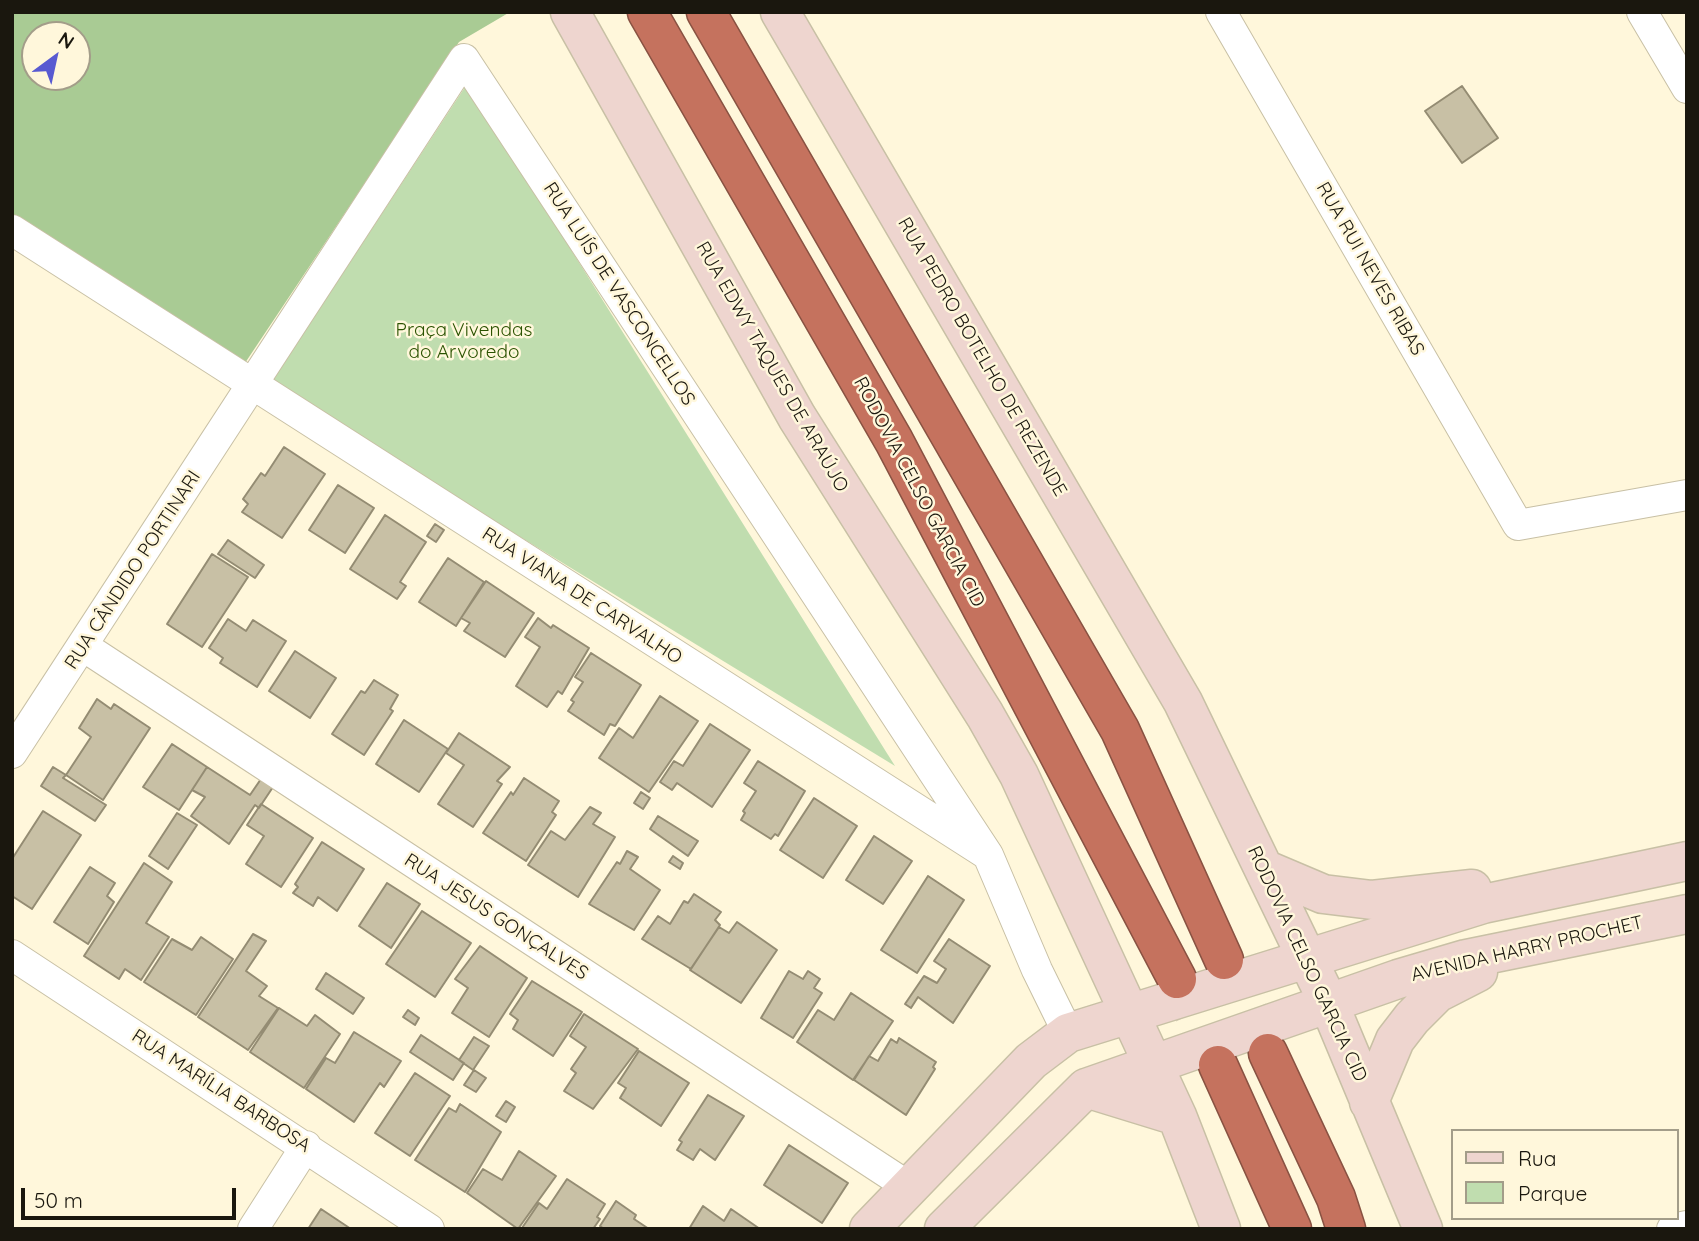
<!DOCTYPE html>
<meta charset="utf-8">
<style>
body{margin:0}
#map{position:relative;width:1699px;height:1241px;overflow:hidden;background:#fff7db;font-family:Quicksand,sans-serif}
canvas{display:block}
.frame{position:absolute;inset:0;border:14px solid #1a170e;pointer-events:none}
.legend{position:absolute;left:1451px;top:1129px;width:228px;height:91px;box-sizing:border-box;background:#fff7db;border:2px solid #a39d89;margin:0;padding:9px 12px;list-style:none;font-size:21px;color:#1a170e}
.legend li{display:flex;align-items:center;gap:14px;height:35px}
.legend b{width:35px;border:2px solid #a39d89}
.north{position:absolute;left:21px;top:21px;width:70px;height:70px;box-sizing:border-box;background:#fff7db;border:2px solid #a39d89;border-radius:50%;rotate:33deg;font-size:19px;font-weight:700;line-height:28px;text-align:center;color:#1a170e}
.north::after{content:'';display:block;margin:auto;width:24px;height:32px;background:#585ad1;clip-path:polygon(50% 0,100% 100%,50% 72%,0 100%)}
.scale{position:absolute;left:21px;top:1188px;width:215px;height:32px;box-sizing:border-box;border:4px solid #1a170e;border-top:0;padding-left:9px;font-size:21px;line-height:24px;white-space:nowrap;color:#1a170e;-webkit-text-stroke:5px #fff7db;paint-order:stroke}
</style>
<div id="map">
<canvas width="1699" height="1241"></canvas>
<div class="frame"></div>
<ul class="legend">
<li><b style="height:9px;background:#eed5cf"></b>Rua</li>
<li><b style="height:19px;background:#c0ddaf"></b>Parque</li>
</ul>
<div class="north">N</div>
<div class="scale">50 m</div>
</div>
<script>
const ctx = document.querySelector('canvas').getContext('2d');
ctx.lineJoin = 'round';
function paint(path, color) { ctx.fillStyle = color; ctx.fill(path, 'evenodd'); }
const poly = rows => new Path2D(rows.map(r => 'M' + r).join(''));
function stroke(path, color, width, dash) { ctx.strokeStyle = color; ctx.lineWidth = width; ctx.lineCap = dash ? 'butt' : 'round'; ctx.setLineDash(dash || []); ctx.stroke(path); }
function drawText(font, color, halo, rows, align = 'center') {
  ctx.font = font + ' Quicksand,sans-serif'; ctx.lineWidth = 5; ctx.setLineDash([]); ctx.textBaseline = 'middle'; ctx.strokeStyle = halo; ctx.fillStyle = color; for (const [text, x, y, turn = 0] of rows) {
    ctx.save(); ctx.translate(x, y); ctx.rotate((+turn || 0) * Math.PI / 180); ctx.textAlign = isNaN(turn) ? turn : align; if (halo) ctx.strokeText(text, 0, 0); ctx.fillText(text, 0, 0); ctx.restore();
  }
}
paint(poly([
 [467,84,895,766,270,384]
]), '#c0ddaf');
paint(poly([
 [12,12,510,12,459,42,243,366,12,215],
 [35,35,77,35,77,77,35,77]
]), '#a9cb94');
const building = poly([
 [1462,86,1498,138,1462,163,1425,111,1462,86],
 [284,447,325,474,282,538,242,512,248,504,243,499,261,473,265,476,284,447],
 [338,485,374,508,345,553,309,530,338,485],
 [385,515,426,542,400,582,406,586,397,599,350,569,385,515],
 [435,524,444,530,436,542,427,536,435,524],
 [228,540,264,565,255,578,218,554,228,540],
 [212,554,248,577,202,647,167,624,212,554],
 [448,558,484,582,456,626,419,602,448,558],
 [486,581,534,613,505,657,464,631,470,623,461,618,486,581],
 [538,618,551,628,553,625,589,648,562,694,558,691,547,707,516,686,540,647,525,637,538,618],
 [228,619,246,631,253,620,286,641,257,687,220,663,223,658,209,648,228,619],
 [295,651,336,678,310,718,269,691,295,651],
 [591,653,641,685,615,726,610,724,604,735,568,711,574,702,571,700,583,682,575,677,591,653],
 [374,680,398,695,390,709,393,711,364,755,332,734,361,691,365,693,374,680],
 [660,696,698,721,649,792,599,758,619,728,633,738,660,696],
 [97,699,111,709,114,704,150,728,103,800,66,775,91,737,79,728,97,699],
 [404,720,448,749,419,792,376,764,404,720],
 [710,724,750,750,712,807,677,783,672,790,660,782,674,761,683,766,710,724],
 [459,733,510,767,497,781,502,784,473,827,438,804,464,765,446,753,459,733],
 [172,744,207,767,179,810,143,787,172,744],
 [758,761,805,791,778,836,775,834,771,839,741,820,745,813,743,811,756,791,744,783,758,761],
 [53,767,66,775,63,778,106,805,95,821,41,786,53,767],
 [207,767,250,795,263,776,275,784,259,808,255,805,229,844,191,816,205,797,192,790,207,767],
 [524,778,559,801,552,812,556,815,526,861,483,833,511,792,513,795,524,778],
 [641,792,650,798,643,809,634,803,641,792],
 [814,798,857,826,823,878,780,850,814,798],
 [261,804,313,838,281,887,246,864,264,836,247,825,261,804],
 [590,807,601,813,593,824,615,837,578,897,528,865,551,831,565,840,590,807],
 [43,811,81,835,32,909,12,896,12,859,43,811],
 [177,813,197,825,168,869,149,856,177,813],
 [658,816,698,841,688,856,650,829,658,816],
 [874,836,912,861,883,904,846,880,874,836],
 [322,842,364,869,337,911,318,897,313,906,293,893,298,887,295,884,322,842],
 [627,851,638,857,630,869,660,890,634,930,589,904,617,862,620,864,627,851],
 [673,856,683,863,680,869,669,862,673,856],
 [144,863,172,882,146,923,169,937,141,980,125,969,119,979,84,956,144,863],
 [90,867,115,883,107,896,114,902,88,944,54,922,90,867],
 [928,876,964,900,917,973,881,950,928,876],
 [387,883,420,904,391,948,359,926,387,883],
 [694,894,721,912,715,920,720,925,691,969,642,939,658,916,670,924,684,901,688,903,694,894],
 [422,911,471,943,435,997,386,964,422,911],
 [737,922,777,950,741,1003,690,970,719,927,729,933,737,922],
 [253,934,266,941,246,971,267,986,259,996,278,1008,248,1050,198,1017,253,934],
 [201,937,233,959,196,1015,144,982,172,939,192,950,201,937],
 [949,939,990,966,953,1023,918,997,911,1008,905,1004,924,976,937,983,946,969,934,961,949,939],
 [480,946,527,978,489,1037,452,1013,468,988,455,979,480,946],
 [789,971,803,979,808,971,820,979,814,988,822,993,793,1038,761,1018,789,971],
 [326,973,364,998,353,1014,316,989,326,973],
 [532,981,582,1012,553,1056,513,1029,518,1020,510,1014,532,981],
 [851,993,893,1021,853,1080,797,1042,818,1010,834,1020,851,993],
 [279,1008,307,1026,315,1015,340,1034,304,1088,250,1052,279,1008],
 [408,1010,419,1018,415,1025,403,1017,408,1010],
 [584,1014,638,1049,593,1109,564,1091,576,1073,571,1069,586,1047,570,1036,584,1014],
 [354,1032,401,1061,384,1087,380,1083,354,1122,306,1089,326,1058,335,1063,354,1032],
 [421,1035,464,1063,453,1080,410,1052,421,1035],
 [474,1037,489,1046,473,1070,459,1060,474,1037],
 [899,1038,936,1062,933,1067,935,1069,906,1115,854,1080,869,1056,878,1061,891,1039,897,1043,899,1038],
 [639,1051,689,1083,661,1126,620,1098,626,1088,618,1083,639,1051],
 [474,1070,486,1078,476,1092,464,1085,474,1070],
 [415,1073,450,1096,410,1156,375,1133,415,1073],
 [708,1095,744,1116,715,1160,700,1149,693,1160,677,1150,682,1142,679,1140,708,1095],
 [506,1101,515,1107,506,1122,496,1116,506,1101],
 [460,1104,501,1132,465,1192,415,1160,449,1108,456,1112,460,1104],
 [789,1145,848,1183,822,1223,764,1185,789,1145],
 [519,1151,556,1176,518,1229,467,1193,483,1169,502,1180,519,1151],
 [567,1179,605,1204,597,1217,600,1219,593,1229,522,1228,539,1203,547,1209,567,1179],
 [616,1201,636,1215,634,1219,649,1229,604,1229,600,1226,616,1201],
 [703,1206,724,1221,731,1209,760,1229,689,1229,703,1206],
 [321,1209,351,1229,308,1229,321,1209]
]);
paint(building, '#c8c0a5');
stroke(building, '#948c73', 2);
stroke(poly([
 [1224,960,1268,1053],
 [1177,979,1218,1065]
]), '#ddd5bc', 38, [38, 19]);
const street = poly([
 [1221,12,1518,525,1687,495],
 [1642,12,1687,88],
 [12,230,988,855,1037,970,1068,1033],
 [83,646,909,1187],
 [12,753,464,59,988,855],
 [12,955,429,1229],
 [253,1229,306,1146],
 [1672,1229,1687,1226]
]);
const secondary = poly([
 [570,12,797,417,985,715,1019,775,1177,1116,1221,1229],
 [780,12,1183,702,1329,1004,1423,1229],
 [1264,869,1323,894,1372,900,1472,889],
 [1086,1088,1177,1116],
 [1369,1102,1395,1040,1412,1018,1437,993,1478,972],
 [869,1229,1031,1061,1068,1033,1483,904,1687,861],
 [944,1229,1086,1088,1398,979,1466,959,1687,914]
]);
const highway = poly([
 [647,12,894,441,1177,979],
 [706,12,1120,730,1224,960],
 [1268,1053,1336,1198,1346,1229],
 [1218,1065,1292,1229]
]);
stroke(street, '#c8c0a5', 32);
stroke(secondary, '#c8c0a5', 41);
stroke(highway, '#895242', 41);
stroke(street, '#fff', 30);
stroke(secondary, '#eed5cf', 38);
stroke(highway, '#c5725e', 38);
drawText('19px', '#1a170e', '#fff7db', [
 ["RUA RUI NEVES RIBAS",1370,269,60],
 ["RUA LUÍS DE VASCONCELLOS",619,294,57],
 ["RUA PEDRO BOTELHO DE REZENDE",982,357,60],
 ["RUA EDWY TAQUES DE ARAÚJO",772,367,60],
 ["RODOVIA CELSO GARCIA CID",919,492,62],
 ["RUA CÂNDIDO PORTINARI",133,570,-57],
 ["RUA VIANA DE CARVALHO",582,596,33],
 ["RUA JESUS GONÇALVES",496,917,33],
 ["AVENIDA HARRY PROCHET",1527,949,-13],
 ["RODOVIA CELSO GARCIA CID",1307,964,65],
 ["RUA MARÍLIA BARBOSA",221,1091,33]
]);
drawText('19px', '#2b5301', '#fff7db', [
 ["Praça Vivendas",464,330],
 ["do Arvoredo",464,352]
]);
</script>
